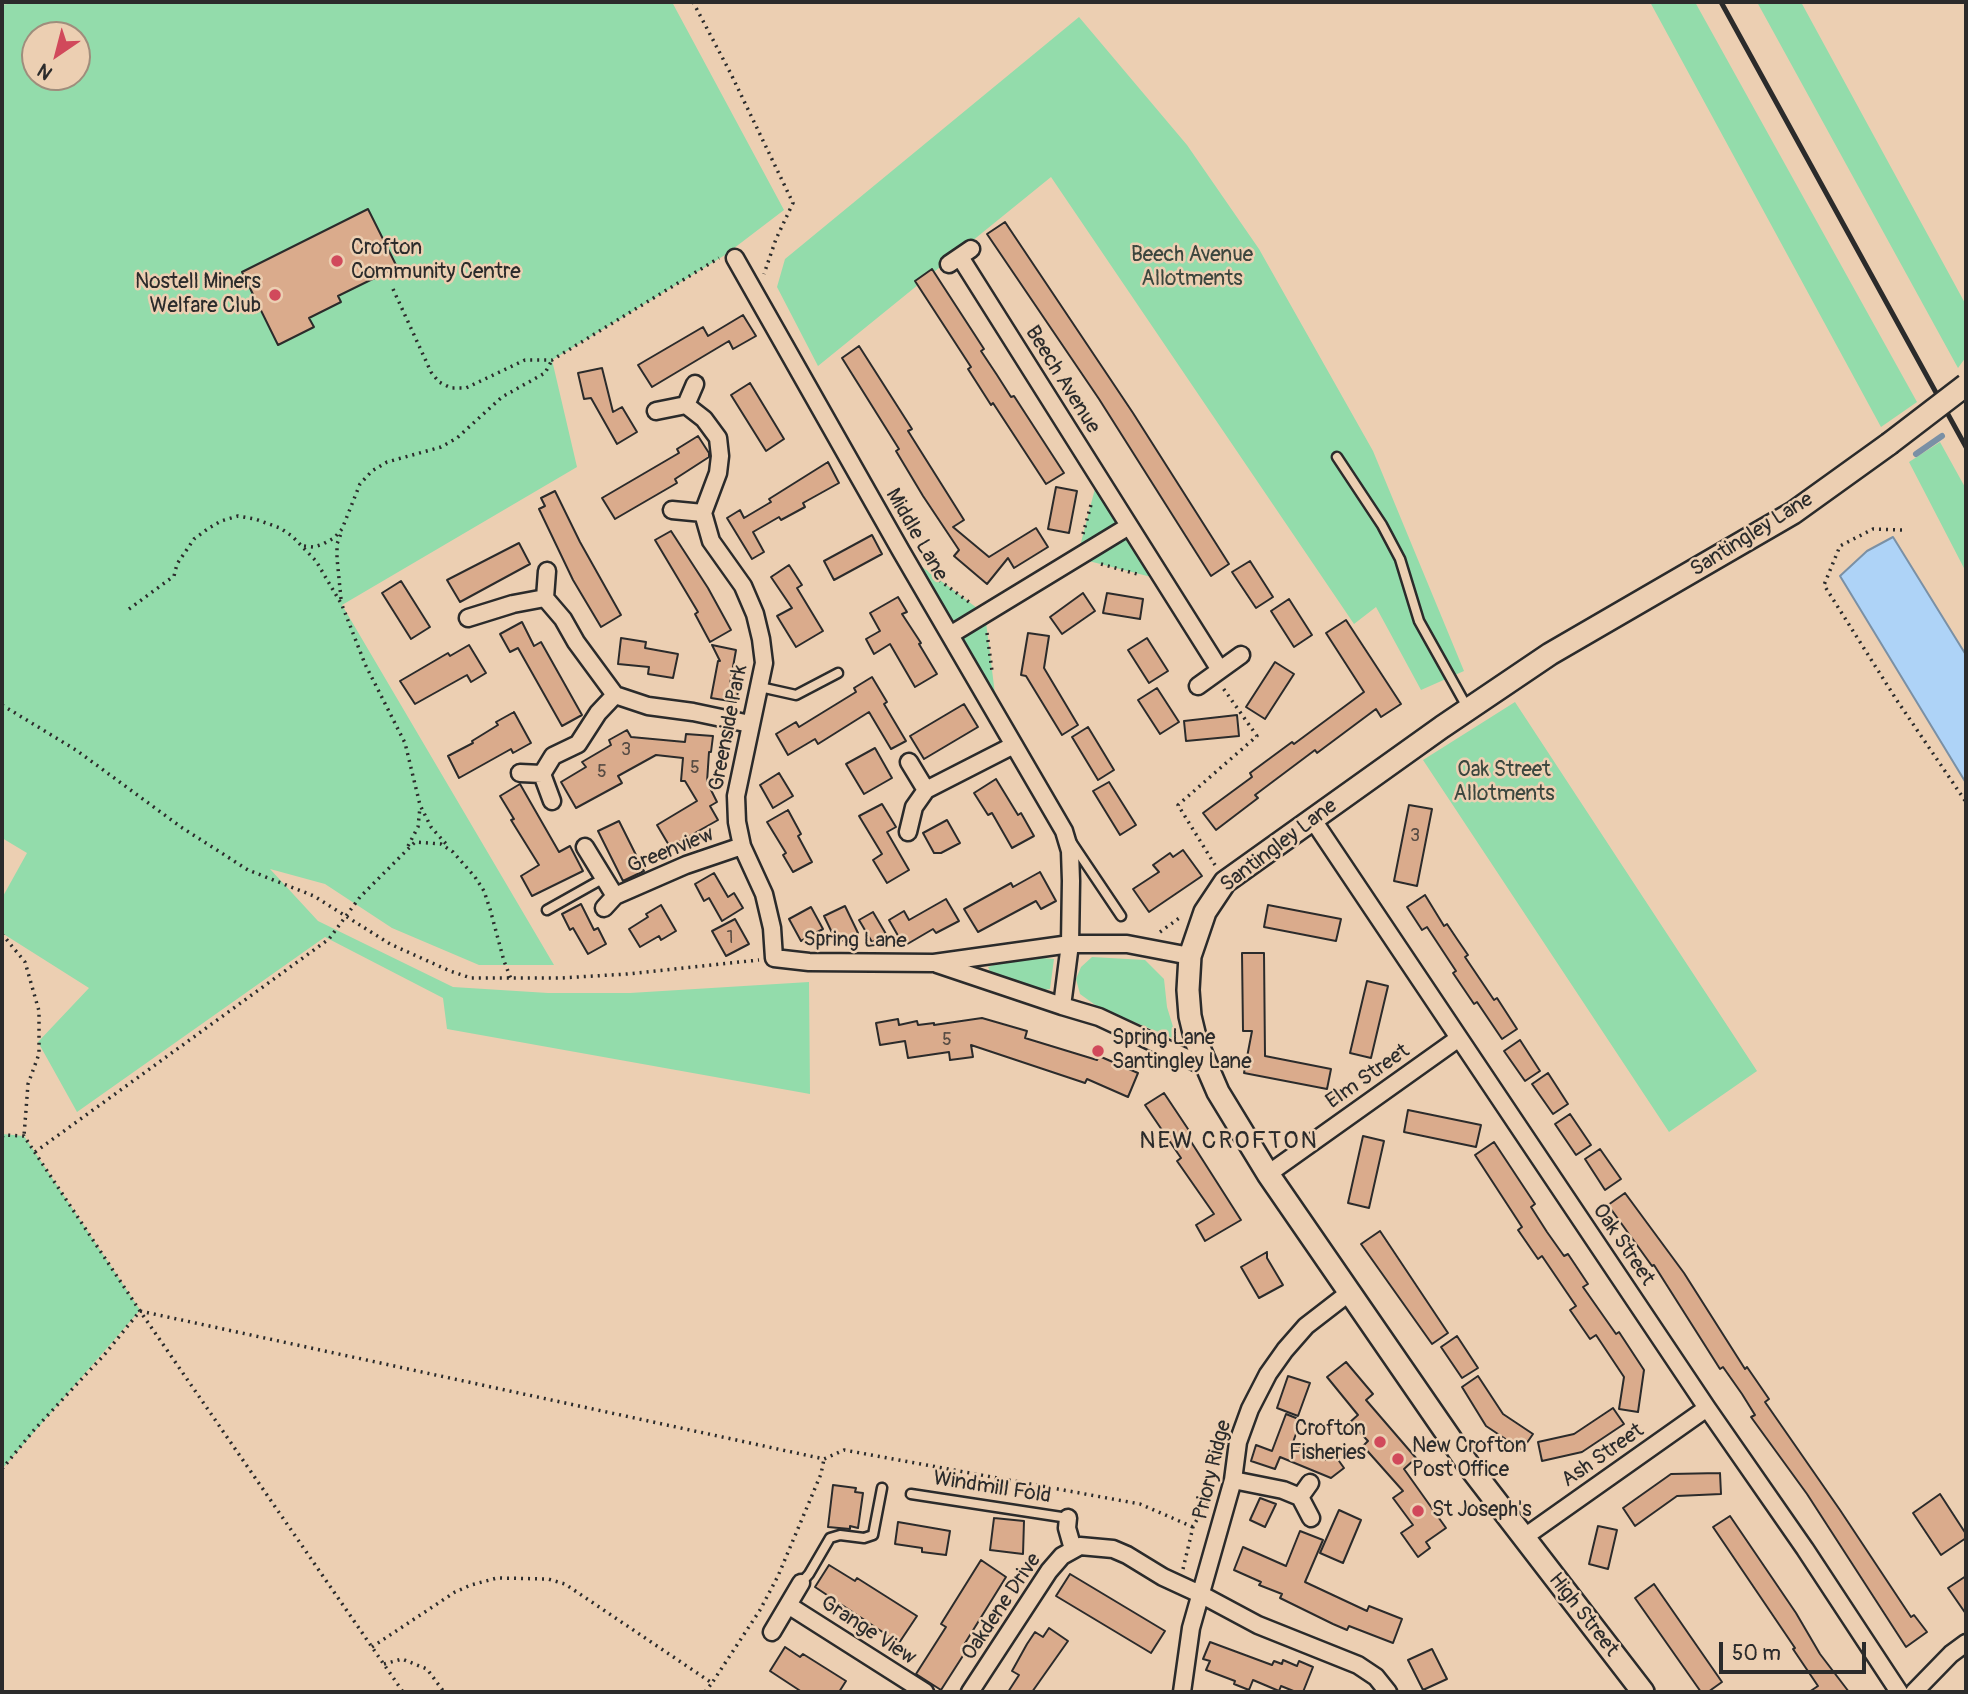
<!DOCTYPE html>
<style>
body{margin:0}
#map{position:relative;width:1968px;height:1694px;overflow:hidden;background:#eccfb2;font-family:Pangolin,sans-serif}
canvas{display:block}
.frame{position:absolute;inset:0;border:4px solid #2b2b2b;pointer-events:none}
.north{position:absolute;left:21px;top:21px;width:70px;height:70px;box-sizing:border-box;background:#eccfb2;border:2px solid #9f8d7c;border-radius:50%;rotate:215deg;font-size:19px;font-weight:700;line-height:28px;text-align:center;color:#2b2b2b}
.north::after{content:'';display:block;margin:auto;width:24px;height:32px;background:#d1495b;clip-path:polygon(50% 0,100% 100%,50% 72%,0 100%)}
.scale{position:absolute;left:1719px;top:1642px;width:147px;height:32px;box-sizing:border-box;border:4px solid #2b2b2b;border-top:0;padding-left:9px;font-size:21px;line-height:24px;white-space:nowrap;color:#2b2b2b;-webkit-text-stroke:5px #eccfb2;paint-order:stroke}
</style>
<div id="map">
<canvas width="1968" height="1694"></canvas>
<div class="frame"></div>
<div class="north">N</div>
<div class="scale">50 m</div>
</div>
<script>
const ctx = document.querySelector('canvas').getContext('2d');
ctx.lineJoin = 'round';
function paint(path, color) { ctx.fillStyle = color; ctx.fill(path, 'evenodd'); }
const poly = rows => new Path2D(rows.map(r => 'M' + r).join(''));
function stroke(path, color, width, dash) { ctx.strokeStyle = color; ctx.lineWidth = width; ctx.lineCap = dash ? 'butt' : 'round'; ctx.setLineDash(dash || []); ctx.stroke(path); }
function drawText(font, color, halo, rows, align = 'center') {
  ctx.font = font + ' Pangolin,sans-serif'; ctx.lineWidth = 5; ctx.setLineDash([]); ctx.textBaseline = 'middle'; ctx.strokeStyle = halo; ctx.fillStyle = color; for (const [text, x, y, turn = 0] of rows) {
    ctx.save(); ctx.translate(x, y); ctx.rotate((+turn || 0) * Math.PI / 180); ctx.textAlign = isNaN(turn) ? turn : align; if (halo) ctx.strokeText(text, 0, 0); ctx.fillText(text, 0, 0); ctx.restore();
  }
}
paint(poly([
 [20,2,672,2,784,210,725,255,552,360,577,467,342,605,554,965,479,965,392,928,325,884,270,869,318,921,453,987,548,993,630,993,809,982,810,1094,447,1029,443,998,325,937,77,1112,38,1042,89,988,2,933,2,898,27,853,2,838,2,5],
 [35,35,77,35,77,77,35,77],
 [1650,2,1695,2,1917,402,1881,427],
 [1757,2,1801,2,1966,305,1966,357,1958,368],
 [1079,17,1187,145,1259,249,1373,451,1464,671,1421,690,1376,607,1354,624,1051,177,818,366,777,287,785,259],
 [1940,442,1966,489,1966,572,1909,462],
 [1098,477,1163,580,1077,558],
 [901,551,985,614,998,718],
 [1515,702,1757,1071,1669,1132,1423,760],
 [1033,957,1054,959,1050,989,1043,990,1011,979,998,979,992,976,988,967,1007,960],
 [1092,957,1145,960,1164,979,1167,1007,1177,1040,1098,1007,1080,994,1076,979,1081,967],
 [2,1134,24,1136,140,1310,2,1469]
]), '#93dcab');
const water = poly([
 [1893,537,1966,655,1966,783,1840,576,1867,551,1893,537]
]);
paint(water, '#aed3f7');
stroke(water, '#7a90a5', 2);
stroke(poly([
 [1916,454,1942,436]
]), '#7a90a5', 6);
const building = poly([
 [368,209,397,267,338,296,341,302,309,318,314,327,278,345,242,272,368,209],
 [1005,222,1133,413,1229,564,1211,576,1099,399,987,234,1005,222],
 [932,269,984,349,981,351,997,375,1011,397,1014,396,1064,473,1046,484,993,403,991,405,968,369,971,367,915,281,932,269],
 [743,315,756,336,733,349,729,341,652,387,638,365,703,327,708,336,743,315],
 [859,346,912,429,908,431,964,520,953,527,989,557,1036,528,1048,547,1014,568,1008,558,987,584,954,556,959,550,923,496,896,451,899,449,842,358,859,346],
 [602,368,613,412,622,407,637,432,617,444,591,398,584,399,578,373,602,368],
 [750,383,784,439,766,451,731,395,750,383],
 [698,436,709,453,709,457,675,479,677,483,615,519,602,498,679,453,677,449,698,436],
 [828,462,839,483,803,503,805,507,781,520,779,517,753,532,764,552,752,559,727,518,740,510,744,518,771,502,769,499,828,462],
 [1056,487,1077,491,1069,533,1048,529,1056,487],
 [555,491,580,542,621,615,601,627,573,580,539,509,545,506,541,498,555,491],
 [671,531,708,588,731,630,710,642,695,614,698,612,655,540,671,531],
 [872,535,882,554,834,580,824,561,872,535],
 [519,543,530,564,460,602,447,580,519,543],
 [1250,561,1273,597,1256,608,1232,572,1250,561],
 [789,565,802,585,797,588,823,631,796,647,777,616,792,608,771,577,789,565],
 [401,581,430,627,411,639,382,593,401,581],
 [1083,593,1095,611,1062,634,1050,617,1083,593],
 [1107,593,1143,599,1140,619,1103,613,1107,593],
 [898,597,907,612,902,614,921,643,919,644,937,674,915,687,890,644,874,654,866,639,880,631,870,613,898,597],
 [1289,599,1312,635,1294,647,1271,611,1289,599],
 [1346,620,1401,704,1381,717,1376,709,1317,753,1315,750,1255,795,1258,798,1216,830,1203,813,1252,777,1250,773,1292,742,1294,744,1364,692,1326,633,1346,620],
 [522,622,534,646,541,642,582,715,562,726,518,648,510,652,500,634,522,622],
 [1028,633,1049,636,1044,668,1078,725,1062,735,1026,676,1021,675,1028,633],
 [621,638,646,642,645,648,678,654,673,678,648,674,649,667,618,664,621,638],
 [1147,638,1168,671,1149,683,1128,650,1147,638],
 [469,645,486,673,471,682,467,675,415,704,400,681,448,653,450,656,469,645],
 [712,645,736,650,730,684,739,686,736,702,711,698,718,661,720,661,712,645],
 [1275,662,1294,674,1265,719,1246,707,1275,662],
 [872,677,887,702,884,704,906,741,891,749,869,712,818,744,815,739,788,755,776,734,796,722,799,727,856,692,854,688,872,677],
 [1157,688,1179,722,1160,734,1138,700,1157,688],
 [964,704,978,727,924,759,910,736,964,704],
 [514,712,531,743,513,753,511,749,459,778,448,756,473,743,472,741,498,725,496,722,514,712],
 [1237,715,1239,736,1186,741,1184,721,1237,715],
 [1088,727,1114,770,1098,780,1072,737,1088,727],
 [627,730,631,737,685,742,686,734,713,736,711,752,709,752,707,782,717,802,710,806,718,820,670,847,657,825,697,801,685,781,681,781,683,758,656,755,618,776,622,783,576,808,561,782,586,767,582,762,611,745,609,740,627,730],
 [875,748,892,778,864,794,846,764,875,748],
 [779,773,793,796,773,808,760,785,779,773],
 [996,779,1018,815,1021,813,1034,836,1012,848,992,813,988,815,974,793,996,779],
 [1109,782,1136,825,1120,835,1093,791,1109,782],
 [520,784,559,852,570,846,583,871,532,896,521,876,539,865,511,820,514,819,500,796,520,784],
 [882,804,896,827,887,832,909,870,887,883,873,860,882,854,859,816,882,804],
 [1409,805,1432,809,1417,886,1394,881,1409,805],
 [788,810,801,834,798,836,812,862,793,872,783,855,786,853,767,822,788,810],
 [947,820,960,843,941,853,934,853,923,833,947,820],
 [619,821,644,871,623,881,598,831,619,821],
 [1183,850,1202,876,1149,912,1133,889,1159,872,1153,865,1170,853,1173,857,1183,850],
 [1040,872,1056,901,1041,909,1036,901,978,932,964,909,1011,883,1013,887,1040,872],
 [714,873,728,897,734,893,743,908,722,921,709,898,704,901,695,884,714,873],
 [1425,895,1444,926,1447,924,1457,939,1468,955,1465,957,1494,1000,1497,998,1517,1029,1502,1039,1477,1002,1474,1004,1453,973,1456,971,1427,927,1422,930,1407,907,1425,895],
 [946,899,959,921,936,933,933,929,904,946,889,920,904,911,909,920,946,899],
 [581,904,594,930,598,928,606,944,588,954,573,928,570,930,562,914,581,904],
 [661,905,676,931,661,940,659,936,640,947,629,929,648,917,646,914,661,905],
 [1268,905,1341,919,1336,941,1264,927,1268,905],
 [845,906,858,933,837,943,824,916,845,906],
 [811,907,823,929,801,941,789,919,811,907],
 [873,912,886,934,872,942,859,920,873,912],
 [735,919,749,944,726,956,712,931,735,919],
 [1242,953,1264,953,1265,1056,1331,1069,1327,1089,1244,1073,1252,1031,1243,1031,1242,953],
 [1367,981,1388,986,1371,1058,1350,1053,1367,981],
 [982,1018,1027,1031,1025,1038,1097,1060,1099,1056,1138,1073,1128,1097,1087,1079,1085,1083,971,1045,973,1057,950,1060,949,1052,908,1058,905,1041,880,1045,876,1023,898,1019,899,1025,917,1021,918,1025,934,1023,934,1025,982,1018],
 [1520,1040,1540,1071,1525,1081,1504,1051,1520,1040],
 [1548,1073,1568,1104,1553,1114,1532,1084,1548,1073],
 [1164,1093,1192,1135,1188,1137,1241,1220,1205,1241,1196,1225,1214,1214,1177,1161,1181,1158,1145,1105,1164,1093],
 [1408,1110,1481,1125,1476,1147,1404,1132,1408,1110],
 [1570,1114,1591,1145,1576,1155,1555,1124,1570,1114],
 [1363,1136,1384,1141,1369,1208,1348,1203,1363,1136],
 [1494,1142,1535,1204,1531,1207,1547,1232,1564,1256,1568,1254,1588,1284,1583,1287,1616,1334,1619,1332,1644,1370,1638,1412,1619,1409,1624,1377,1596,1335,1590,1339,1570,1310,1576,1306,1542,1256,1538,1259,1518,1230,1522,1227,1475,1155,1494,1142],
 [1600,1149,1621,1179,1605,1190,1585,1159,1600,1149],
 [1625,1193,1684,1273,1745,1369,1747,1367,1769,1399,1765,1402,1840,1510,1911,1617,1914,1615,1927,1632,1906,1647,1807,1494,1751,1417,1755,1415,1742,1394,1723,1367,1720,1369,1654,1265,1652,1266,1608,1205,1625,1193],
 [1380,1231,1448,1333,1432,1344,1361,1244,1380,1231],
 [1267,1252,1267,1258,1283,1285,1259,1298,1241,1267,1267,1252],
 [1457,1336,1478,1368,1462,1378,1441,1347,1457,1336],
 [1346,1362,1373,1394,1366,1400,1416,1458,1404,1469,1446,1528,1426,1542,1430,1548,1418,1557,1401,1533,1413,1525,1393,1498,1403,1491,1363,1446,1368,1441,1350,1422,1358,1415,1327,1377,1346,1362],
 [1288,1376,1310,1383,1298,1416,1277,1408,1288,1376],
 [1478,1376,1503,1414,1533,1434,1522,1450,1486,1426,1462,1387,1478,1376],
 [1613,1408,1624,1424,1582,1452,1542,1461,1538,1442,1574,1434,1613,1408],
 [1286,1414,1301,1420,1292,1445,1327,1460,1334,1454,1344,1468,1331,1478,1280,1457,1275,1469,1251,1461,1256,1445,1272,1451,1286,1414],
 [1720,1473,1721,1494,1677,1496,1635,1526,1623,1508,1671,1474,1720,1473],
 [833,1485,856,1488,855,1492,863,1493,858,1528,850,1526,850,1529,828,1527,833,1485],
 [1940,1494,1966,1534,1966,1538,1941,1555,1913,1513,1940,1494],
 [1260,1498,1276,1504,1265,1527,1250,1520,1260,1498],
 [1339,1510,1361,1520,1343,1563,1320,1553,1339,1510],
 [1730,1516,1796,1613,1820,1654,1849,1692,1809,1692,1818,1686,1793,1649,1795,1648,1713,1527,1730,1516],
 [994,1518,1024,1521,1023,1554,990,1550,994,1518],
 [898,1522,950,1531,946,1555,922,1552,922,1548,895,1544,898,1522],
 [1598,1526,1617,1530,1608,1569,1589,1564,1598,1526],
 [1300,1531,1323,1540,1305,1582,1367,1611,1369,1606,1402,1619,1393,1643,1349,1626,1347,1630,1333,1624,1280,1598,1282,1594,1259,1585,1261,1582,1234,1570,1243,1547,1286,1566,1300,1531],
 [981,1560,1006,1577,962,1648,966,1651,941,1690,916,1674,946,1627,941,1624,981,1560],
 [829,1565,855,1581,857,1578,917,1616,899,1643,815,1587,829,1565],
 [1070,1574,1165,1631,1151,1653,1056,1596,1070,1574],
 [1966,1576,1966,1614,1948,1588,1966,1576],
 [1654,1584,1722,1682,1708,1692,1701,1692,1635,1598,1654,1584],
 [1049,1628,1068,1641,1032,1692,1008,1692,1019,1675,1012,1671,1027,1644,1035,1632,1043,1637,1049,1628],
 [1210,1642,1272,1665,1274,1661,1282,1664,1283,1660,1297,1666,1299,1661,1313,1667,1303,1692,1296,1692,1281,1686,1279,1691,1253,1680,1249,1690,1234,1684,1235,1681,1206,1670,1210,1661,1203,1659,1210,1642],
 [785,1647,800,1657,803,1654,846,1681,839,1692,802,1692,770,1671,785,1647],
 [1432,1649,1447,1679,1423,1690,1408,1660,1432,1649]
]);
paint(building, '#daab8c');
stroke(building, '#2b2b2b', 2);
const service = poly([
 [1337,457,1382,525,1400,559,1419,621,1467,707],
 [760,687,796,695,838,673],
 [1072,843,1121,916],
 [547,910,604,878],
 [911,1494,1068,1518],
 [801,1583,809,1574,830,1538,840,1535,864,1538,873,1535,882,1488]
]);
const minor = poly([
 [960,257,1220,670],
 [735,258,901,551,1064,831,1070,851,1071,881,1070,944,1062,1006,1099,1017,1206,1067],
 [949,264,971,249],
 [695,384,686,405,704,419,718,438,720,456,718,473,703,513],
 [656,411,686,405],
 [672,510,703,513,711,541,743,586,755,614,761,639,764,663,736,796,737,822,742,846,764,894,772,928,774,958,809,962,934,963,1070,944,1127,944,1190,956],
 [545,598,547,571],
 [468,618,513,604,545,598,563,619,576,642,615,695,648,706,693,712,750,724],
 [950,635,1129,526],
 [1198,686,1241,655],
 [909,762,926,790],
 [520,773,542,774,553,756,578,744,598,713,615,695],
 [542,774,552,801],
 [1313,820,1707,1408,1805,1549,1899,1692],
 [908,832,914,807,926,790,1014,745],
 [585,847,615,896],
 [604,908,615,896,686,865,742,846],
 [937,964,1062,1006],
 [1268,1174,1459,1038],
 [1233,1480,1283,1490,1300,1497],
 [1310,1483,1300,1497,1311,1518],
 [1068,1518,1067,1528,1073,1549],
 [1523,1538,1707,1408],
 [788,1605,925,1692],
 [772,1632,801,1583],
 [970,1692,1049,1571,1062,1556,1080,1546,1113,1549,1127,1555,1163,1577,1202,1595,1258,1625,1358,1665,1376,1677,1388,1692],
 [1182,1692,1191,1628,1233,1480,1238,1442,1250,1409,1268,1374,1285,1350,1306,1326,1350,1292],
 [1914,1692,1951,1654,1966,1643]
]);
const tertiary = poly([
 [1643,1692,1472,1470,1268,1174,1218,1092,1196,1041,1190,1016,1188,990,1190,956,1205,912,1225,882,1442,727,1550,654,1793,513,1889,444]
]);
stroke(service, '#2b2b2b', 13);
stroke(minor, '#2b2b2b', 21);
stroke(tertiary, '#2b2b2b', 26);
stroke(poly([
 [693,2,731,74,793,203,776,239,764,274],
 [393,289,431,372,439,382,451,388,466,388,525,360,552,360,719,258],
 [1902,530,1873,529,1840,546,1824,585,1896,699,1966,802],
 [1083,534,1092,501],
 [304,546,314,547,323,544,334,538,342,529,360,484,372,471,387,462,441,447,457,438,502,397,545,373,552,360],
 [1101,564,1137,574],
 [939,580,969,602],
 [341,599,337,558,337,544,342,531],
 [129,609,174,576,177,564,194,539,209,528,221,521,238,516,255,519,280,528,292,536,316,561,342,605,365,664,405,743,420,805,431,827,447,845],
 [987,633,992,671],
 [2,705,76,750,181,827,248,870,314,896,390,944,450,971,471,978,561,978,627,974,759,960],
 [408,846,418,827,420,807],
 [1215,865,1178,805,1257,736,1223,688],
 [1160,932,1182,916],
 [2,934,25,962,39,1011,39,1054,28,1084,24,1136],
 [2,1137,4,1135,24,1136,140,1311,403,1692],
 [35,1152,329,939,360,897,415,842,441,844,453,852,475,877,484,891,490,909,504,961,511,979],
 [2,1469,34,1430,105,1354,140,1311,824,1459,844,1450,1140,1504,1193,1527],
 [1183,1569,1193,1527,1209,1497],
 [372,1647,455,1592,471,1585,497,1578,548,1579,565,1584,712,1683,760,1610,778,1576,821,1474,824,1459],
 [384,1664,402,1659,427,1669,444,1692],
 [705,1692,712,1683]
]), '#2b2b2b', 3.5, [2, 5]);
stroke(service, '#eccfb2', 8);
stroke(minor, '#eccfb2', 16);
stroke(tertiary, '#eccfb2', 21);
stroke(poly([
 [1721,2,1966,447]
]), '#2b2b2b', 5);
const tertiaryBridge = poly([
 [1889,444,1966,385]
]);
stroke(tertiaryBridge, '#2b2b2b', 26, []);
stroke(tertiaryBridge, '#eccfb2', 21);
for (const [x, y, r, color] of [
 [337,261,7,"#d1495b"],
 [275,295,7,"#d1495b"],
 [1098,1051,7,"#d1495b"],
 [1380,1442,7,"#d1495b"],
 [1398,1459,7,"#d1495b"],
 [1418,1511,7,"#d1495b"]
]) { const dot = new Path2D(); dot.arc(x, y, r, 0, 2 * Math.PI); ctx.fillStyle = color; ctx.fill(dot); stroke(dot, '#eccfb2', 2.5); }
drawText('18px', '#574b43', null, [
 ["3",626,750],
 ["5",695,768],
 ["5",602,772],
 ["3",1415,836],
 ["1",730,938],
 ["5",947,1040]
]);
drawText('21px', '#2b2b2b', '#eccfb2', [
 ["Crofton",351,249],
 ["Community Centre",351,273],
 ["Nostell Miners",261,283,"right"],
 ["Welfare Club",261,307,"right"],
 ["Spring Lane",1112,1039],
 ["Santingley Lane",1112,1063],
 ["Crofton",1366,1430,"right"],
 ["Fisheries",1366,1454,"right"],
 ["New Crofton",1412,1447],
 ["Post Office",1412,1471],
 ["St Joseph's",1432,1511]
], 'left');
drawText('21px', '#3b463e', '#eccfb2', [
 ["Beech Avenue",1192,256],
 ["Allotments",1192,280],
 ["Oak Street",1504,771],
 ["Allotments",1504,795]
]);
drawText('21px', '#2b2b2b', '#eccfb2', [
 ["Beech Avenue",1062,380,58],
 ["Middle Lane",916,535,60],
 ["Santingley Lane",1752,535,-32],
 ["Greenside Park",729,728,-79],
 ["Santingley Lane",1279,846,-37],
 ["Greenview",671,851,-22],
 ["Spring Lane",855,941,1],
 ["Elm Street",1368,1077,-35],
 ["Oak Street",1623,1245,56],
 ["Ash Street",1603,1456,-35],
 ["Priory Ridge",1213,1470,-76],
 ["Windmill Fold",992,1488,9],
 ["Oakdene Drive",1002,1607,-56],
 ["High Street",1583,1615,52],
 ["Grange View",868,1631,33]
]);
ctx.letterSpacing = '2px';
drawText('24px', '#2b2b2b', '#eccfb2', [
 ["NEW CROFTON",1229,1142]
]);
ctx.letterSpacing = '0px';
</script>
